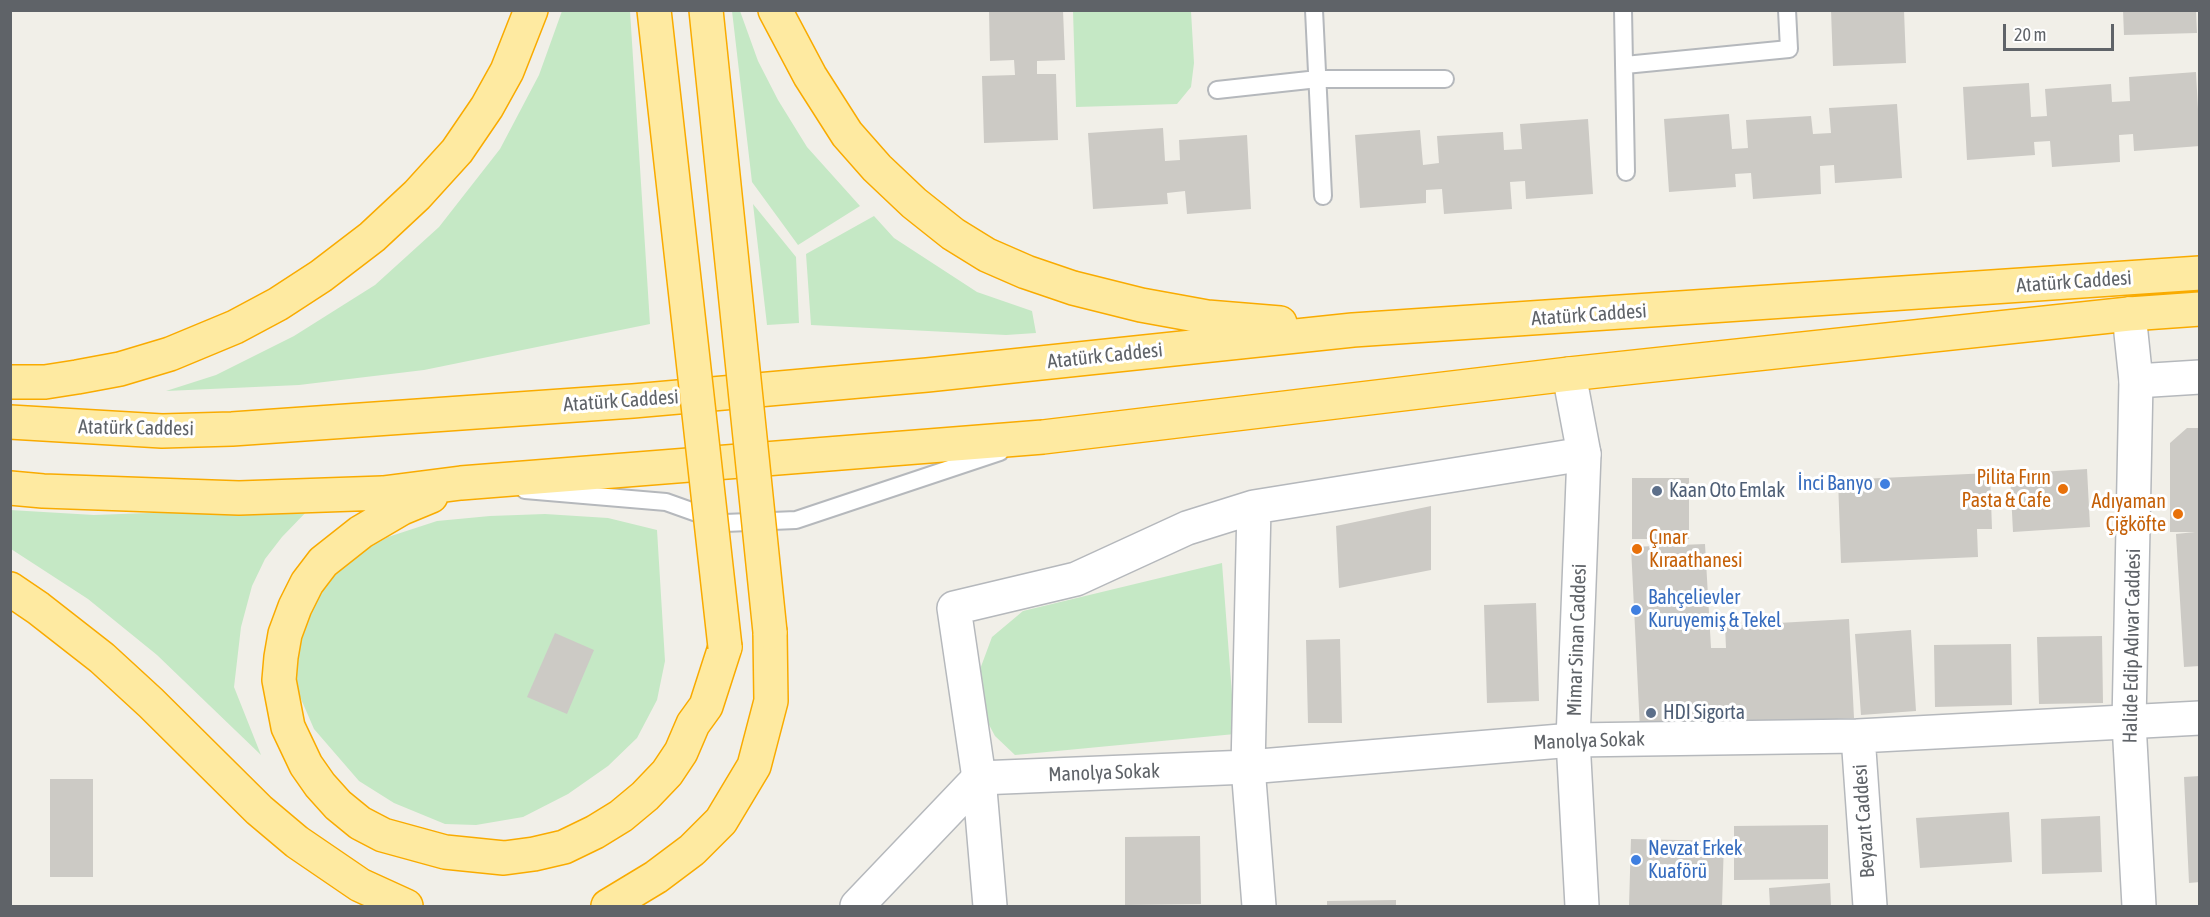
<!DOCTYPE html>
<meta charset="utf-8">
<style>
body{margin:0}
#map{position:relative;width:2210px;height:917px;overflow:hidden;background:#f1efe8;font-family:"Asap Condensed",sans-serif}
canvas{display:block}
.frame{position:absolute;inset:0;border:12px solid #5f6368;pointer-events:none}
.scale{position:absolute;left:2003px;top:24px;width:111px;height:27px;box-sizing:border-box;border:3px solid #5f6368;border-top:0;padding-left:8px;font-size:18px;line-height:21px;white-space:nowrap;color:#5f6368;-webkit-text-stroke:4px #fff;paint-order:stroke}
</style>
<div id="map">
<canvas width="2210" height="917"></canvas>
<div class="frame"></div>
<div class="scale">20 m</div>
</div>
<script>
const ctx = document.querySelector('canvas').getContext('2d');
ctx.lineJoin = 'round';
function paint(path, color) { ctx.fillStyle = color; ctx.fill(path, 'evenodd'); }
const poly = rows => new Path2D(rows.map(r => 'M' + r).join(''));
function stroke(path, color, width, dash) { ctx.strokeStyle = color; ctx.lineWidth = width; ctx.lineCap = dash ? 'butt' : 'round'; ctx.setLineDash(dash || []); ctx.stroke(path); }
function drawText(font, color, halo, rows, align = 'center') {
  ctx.font = font + ' "Asap Condensed",sans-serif'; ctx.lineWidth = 6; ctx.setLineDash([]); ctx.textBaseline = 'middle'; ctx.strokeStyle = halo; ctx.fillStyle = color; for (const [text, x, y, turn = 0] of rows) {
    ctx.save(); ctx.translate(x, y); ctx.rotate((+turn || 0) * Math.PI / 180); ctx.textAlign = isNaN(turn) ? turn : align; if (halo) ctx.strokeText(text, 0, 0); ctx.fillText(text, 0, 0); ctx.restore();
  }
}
paint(poly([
 [562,11,630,11,650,324,424,370,299,385,166,391,216,375,294,336,375,285,439,227,500,149,539,75],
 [732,11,740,11,758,61,778,100,807,147,860,206,798,245,752,182],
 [1073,11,1191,11,1194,63,1191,87,1177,104,1076,107],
 [753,204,796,257,799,323,767,325],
 [874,216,894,238,977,292,1032,311,1036,333,1006,335,811,325,806,254],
 [311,507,282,537,265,559,252,586,241,627,234,687,261,755,157,655,88,599,11,549,10,510,94,515],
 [545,514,608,518,657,530,665,661,657,700,637,738,608,766,568,794,523,817,476,825,445,824,394,803,359,781,314,729,298,692,293,659,302,618,323,585,348,560,388,537,437,521,490,516],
 [1222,563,1235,734,1015,755,995,736,979,706,979,672,992,637,1023,611]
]), '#c5e8c5');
paint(poly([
 [989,10,1063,10,1065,60,1037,61,1037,74,1056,74,1058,140,984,143,982,76,1015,75,1014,60,990,61],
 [1831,10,1904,10,1906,63,1833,66],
 [2123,10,2196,10,2197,33,2124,35],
 [2196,72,2200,146,2134,151,2133,134,2119,135,2120,162,2052,167,2050,141,2034,142,2035,155,1967,160,1963,87,2029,83,2031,117,2047,116,2045,89,2111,84,2112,102,2130,101,2129,77],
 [1897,104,1902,178,1835,183,1834,165,1820,166,1821,194,1753,199,1751,173,1735,174,1736,187,1669,192,1664,119,1729,114,1732,149,1748,148,1746,120,1811,116,1813,134,1831,133,1829,108],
 [1588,119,1593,194,1526,199,1525,181,1510,182,1512,209,1444,214,1442,189,1426,190,1426,203,1360,208,1355,135,1420,130,1423,165,1439,163,1437,136,1503,132,1504,150,1522,149,1520,124],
 [1163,128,1165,161,1180,160,1179,140,1247,135,1251,209,1187,214,1185,191,1167,193,1168,204,1093,209,1088,133],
 [2187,428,2200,428,2200,666,2184,667,2176,534,2195,532,2170,532,2170,443],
 [2087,469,2090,527,2013,532,2010,474],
 [1990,473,1992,529,1977,529,1978,557,1841,563,1838,480],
 [1632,478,1689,478,1689,539,1632,539],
 [1431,506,1431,570,1339,588,1336,526],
 [1705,544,1711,648,1726,648,1725,626,1849,619,1854,718,1640,730,1631,547],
 [1536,603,1539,701,1487,703,1484,605],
 [1911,630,1916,711,1861,715,1855,634],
 [555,633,594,650,567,714,527,697],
 [2102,636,2103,703,2039,704,2037,637],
 [1340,639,1342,723,1308,723,1306,640],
 [2011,644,2012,705,1935,707,1934,645],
 [2200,776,2200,882,2189,883,2184,777],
 [50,779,93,779,93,877,50,877],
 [2009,812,2012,862,1920,868,1916,818],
 [2100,816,2102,872,2042,874,2041,819],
 [1828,825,1828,879,1734,880,1734,826],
 [1200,836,1201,904,1125,905,1125,837],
 [1631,839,1724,841,1722,906,1629,906],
 [1830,883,1831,906,1770,906,1769,888],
 [1396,900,1396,906,1327,906,1327,901]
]), '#cccac5');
const service = poly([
 [1314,10,1323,196],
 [1623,10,1626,172],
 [1625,65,1789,49,1787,10],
 [1217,90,1318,79,1445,79],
 [525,490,666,502,725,523,796,520,1000,452]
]);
const minor = poly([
 [2136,381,2200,377],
 [1254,507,1187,528,1076,579,954,608,979,778,1248,767,1573,740,1858,736,2200,718],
 [1858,736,1870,906],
 [1248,767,1254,507,1584,454]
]);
const tertiary = poly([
 [2129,314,2136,381,2129,723,2139,906],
 [1569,374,1584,454,1573,740,1582,906],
 [1248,767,1259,906],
 [979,778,990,906],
 [857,906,979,778]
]);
const trunk = poly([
 [775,10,810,76,847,134,877,168,914,203,953,234,987,255,1026,272,1073,288,1141,305,1207,317,1280,323],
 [10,382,45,382,77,377,120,369,170,354,235,327,278,304,321,276,372,237,417,195,457,151,487,107,507,71,531,10],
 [10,422,162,431,232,429,633,401,927,375,1353,330,2200,273],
 [10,488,43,491,239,498,383,493,461,483,1043,437,1569,374,2129,314,2200,309],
 [431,496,402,508,361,532,323,562,307,583,295,607,285,634,281,657,279,680,288,727,306,765,320,785,338,805,360,823,383,835,445,852,504,858,534,854,564,847,595,832,621,816,645,796,667,773,681,752,693,724,706,706,725,647],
 [10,589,38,608,102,658,151,703,259,810,297,842,360,885,406,906],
 [608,906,656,877,692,850,721,821,754,766,771,701,770,632]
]);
stroke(service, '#b5b8bc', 20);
stroke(minor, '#b5b8bc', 36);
stroke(tertiary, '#b5b8bc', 36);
stroke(trunk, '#f9ab00', 36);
stroke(service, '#fff', 16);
stroke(minor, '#fff', 33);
stroke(tertiary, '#fff', 33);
stroke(trunk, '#feeaa1', 33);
const trunkBridge = poly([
 [654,10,725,647],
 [706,10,770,632]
]);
stroke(trunkBridge, '#f9ab00', 36, []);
stroke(trunkBridge, '#feeaa1', 33);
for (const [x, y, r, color] of [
 [1885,484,6,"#3f7fe0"],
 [2063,489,6,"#e8710a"],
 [1657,491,6,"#5c6f8a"],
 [2178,514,6,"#e8710a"],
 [1637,549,6,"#e8710a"],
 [1636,610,6,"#3f7fe0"],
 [1651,713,6,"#5c6f8a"],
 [1636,860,6,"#3f7fe0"]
]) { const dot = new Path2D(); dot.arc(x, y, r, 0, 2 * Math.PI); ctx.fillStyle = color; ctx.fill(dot); stroke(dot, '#fff', 2); }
drawText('20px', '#5f6368', '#fff', [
 ["Atatürk Caddesi",2074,282,-4],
 ["Atatürk Caddesi",1589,315,-4],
 ["Atatürk Caddesi",1105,356,-6],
 ["Atatürk Caddesi",621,401,-4],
 ["Atatürk Caddesi",136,428,1],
 ["Mimar Sinan Caddesi",1577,640,-88],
 ["Halide Edip Adıvar Caddesi",2132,646,-89],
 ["Manolya Sokak",1589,741,-2],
 ["Manolya Sokak",1104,773,-2],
 ["Beyazıt Caddesi",1864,821,-94]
]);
drawText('20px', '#c56008', '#fff', [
 ["Pilita Fırın",2051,478],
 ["Pasta & Cafe",2051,501],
 ["Adıyaman",2166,502],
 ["Çiğköfte",2166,525],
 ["Çınar",1649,538,"left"],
 ["Kıraathanesi",1649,561,"left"]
], 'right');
drawText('20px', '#366cbe', '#fff', [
 ["İnci Banyo",1873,484,"right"],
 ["Bahçelievler",1648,598],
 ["Kuruyemiş & Tekel",1648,621],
 ["Nevzat Erkek",1648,849],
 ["Kuaförü",1648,872]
], 'left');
drawText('20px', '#4e5e75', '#fff', [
 ["Kaan Oto Emlak",1669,491],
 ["HDI Sigorta",1663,713]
], 'left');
</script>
